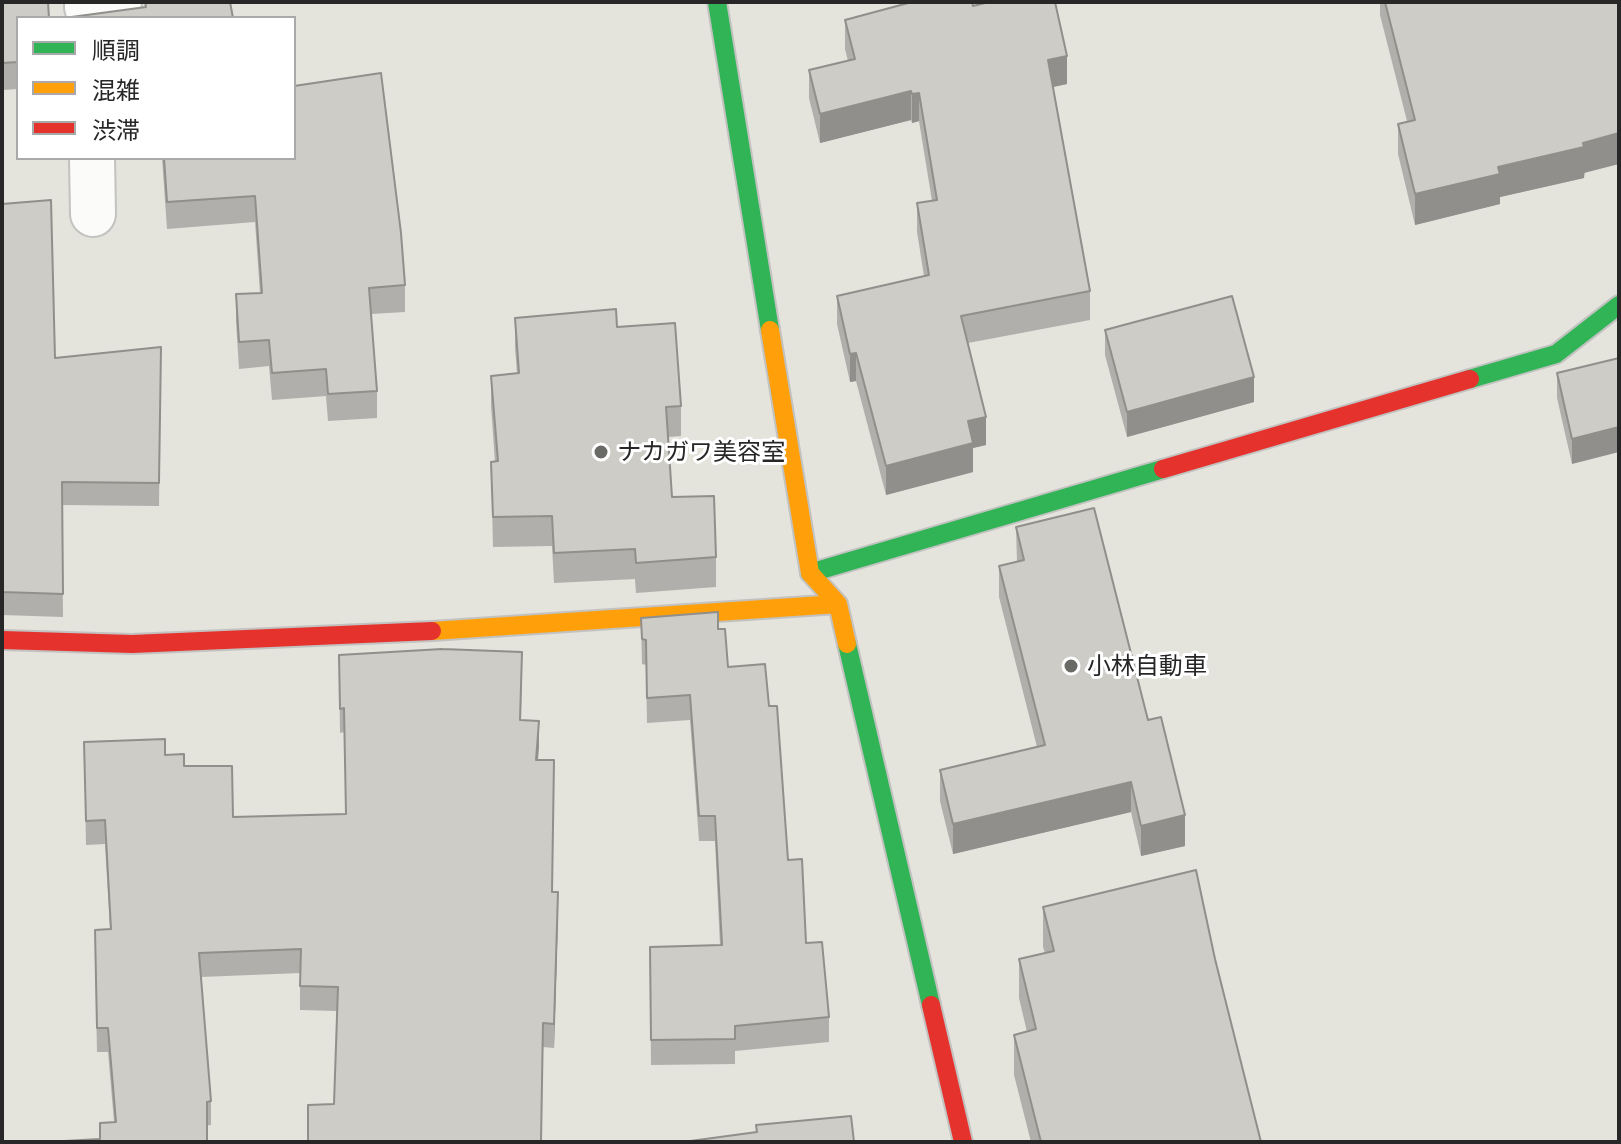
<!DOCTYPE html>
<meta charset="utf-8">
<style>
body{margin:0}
#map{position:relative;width:1621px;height:1144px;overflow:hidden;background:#e4e3dc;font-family:Commissioner,"Noto Sans JP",sans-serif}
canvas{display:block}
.frame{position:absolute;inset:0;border:4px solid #272727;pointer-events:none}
.legend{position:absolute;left:16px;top:16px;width:280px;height:144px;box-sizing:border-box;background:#fff;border:2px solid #a9a9a9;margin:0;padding:10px 14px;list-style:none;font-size:24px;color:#272727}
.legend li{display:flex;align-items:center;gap:16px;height:40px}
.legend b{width:40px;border:2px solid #a9a9a9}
</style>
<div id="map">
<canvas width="1621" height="1144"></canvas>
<div class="frame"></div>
<ul class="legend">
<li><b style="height:10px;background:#30b455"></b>順調</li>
<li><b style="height:10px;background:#ff9f0a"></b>混雑</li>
<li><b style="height:10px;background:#e5322d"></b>渋滞</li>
</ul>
</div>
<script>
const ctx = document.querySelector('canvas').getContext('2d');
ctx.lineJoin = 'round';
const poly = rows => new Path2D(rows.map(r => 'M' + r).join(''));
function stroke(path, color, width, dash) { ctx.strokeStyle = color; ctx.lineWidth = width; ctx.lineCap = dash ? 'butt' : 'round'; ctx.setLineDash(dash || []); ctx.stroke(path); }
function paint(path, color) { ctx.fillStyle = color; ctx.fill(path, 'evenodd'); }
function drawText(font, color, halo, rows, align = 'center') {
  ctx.font = font + ' Commissioner,"Noto Sans JP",sans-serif'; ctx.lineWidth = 6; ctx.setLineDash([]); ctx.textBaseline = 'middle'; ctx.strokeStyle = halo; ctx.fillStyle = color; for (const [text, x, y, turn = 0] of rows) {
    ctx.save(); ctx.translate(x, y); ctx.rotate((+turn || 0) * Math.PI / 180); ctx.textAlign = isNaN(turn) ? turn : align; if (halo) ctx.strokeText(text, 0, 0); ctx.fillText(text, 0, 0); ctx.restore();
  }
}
const street = poly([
 [87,7,119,2],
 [92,158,93,214]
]);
const fast = poly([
 [717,2,770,330],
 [1470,379,1556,354,1619,305],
 [810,573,1163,469],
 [847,644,931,1005]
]);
const slow = poly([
 [770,330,810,573,838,604,847,644],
 [432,631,838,604]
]);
const jam = poly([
 [1163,469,1470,379],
 [2,640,132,644,432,631],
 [931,1005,963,1142]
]);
stroke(street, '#c2c2c1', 48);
stroke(fast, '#c2c2c1', 22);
stroke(slow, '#c2c2c1', 22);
stroke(jam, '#c2c2c1', 22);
stroke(street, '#fbfbfa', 44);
stroke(fast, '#30b455', 18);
stroke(slow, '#ff9f0a', 18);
stroke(jam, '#e5322d', 18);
paint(poly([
 [2,2,18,18,18,89,2,90],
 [1380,2,1619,2,1584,178,1500,197,1500,204,1415,225,1398,154,1398,124,1407,121,1380,15],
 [973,6,1067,84,1053,87,1090,291,1090,320,968,343,986,445,973,448,973,472,886,495,856,381,850,382,837,324,837,296,924,276,917,232,917,203,932,201,919,121,912,123,911,120,820,143,809,98,809,70,848,61,845,49,845,20],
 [118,158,140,158,118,160],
 [162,158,294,158,405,285,405,312,371,314,377,391,377,418,328,421,326,396,272,400,269,366,239,369,236,321,236,294,260,293,255,222,167,229],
 [2,204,55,358,161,347,159,506,62,505,63,617,2,615],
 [515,318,617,327,681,406,681,436,668,437,672,497,716,557,716,587,636,593,635,579,554,583,552,546,493,547,491,462,495,462,491,406,491,376,517,373,515,348],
 [1105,330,1254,402,1127,437,1105,355],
 [1619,358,1572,464,1557,398,1557,373],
 [1016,527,1148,720,1185,846,1141,856,1131,812,953,854,940,801,940,770,1037,747,999,597,999,566,1017,562],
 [641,618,718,629,728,667,769,706,788,860,806,943,829,1017,829,1042,735,1051,735,1064,651,1065,650,947,720,945,715,841,699,841,690,720,647,723,646,665,642,664],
 [339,655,522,676,521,720,539,745,538,760,552,892,558,916,554,1048,543,1047,334,1104,337,1011,300,1010,300,973,201,977,211,1101,211,1125,100,1139,114,1122,108,1052,97,1052,95,954,110,929,105,844,86,845,84,742,165,755,184,766,233,817,346,814,344,732,340,733],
 [1043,907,1215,959,1261,1142,1031,1142,1014,1075,1014,1035,1027,1032,1019,998,1019,959,1045,953,1043,947]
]), '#b0afab');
paint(poly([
 [1067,56,1067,84,1048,88,1048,60],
 [911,91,911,120,820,143,820,114],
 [919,93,919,121,912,123,912,94],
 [1619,133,1619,164,1584,173,1584,178,1500,197,1500,204,1415,225,1415,194,1498,167],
 [856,353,856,381,850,382,850,354],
 [1254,377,1254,402,1127,437,1127,412],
 [986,417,986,445,973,448,973,472,886,495,886,466,968,421],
 [1619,427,1619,452,1572,464,1572,439],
 [539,721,539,745,536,783,536,760],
 [1131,782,1131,812,953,854,953,824],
 [1185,815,1185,846,1141,856,1141,826],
 [558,892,558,916,554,1048,554,1024]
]), '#908f8b');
const building = poly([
 [2,2,48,2,49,18,18,18,18,62,2,63,2,2],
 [145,2,230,2,233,18,64,18,146,7,145,2],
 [912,2,972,2,973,6,989,2,1055,2,1067,56,1048,60,1090,291,961,316,986,417,968,421,973,443,886,466,856,353,850,354,837,296,929,275,917,203,937,200,919,93,912,94,911,91,820,114,809,70,855,59,845,20,912,2],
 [1385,2,1619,2,1619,133,1583,143,1584,147,1498,167,1500,174,1415,194,1398,124,1415,120,1385,2],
 [381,73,401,233,405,285,369,288,377,391,328,394,326,369,272,373,269,340,239,342,236,294,262,293,255,196,167,202,164,158,294,158,294,86,381,73],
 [51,200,55,358,161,347,159,483,62,482,63,594,2,592,2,204,51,200],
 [1232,296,1254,377,1127,412,1105,330,1232,296],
 [616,309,617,327,675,323,681,406,666,407,672,497,714,496,716,557,636,563,635,549,554,553,552,516,493,517,491,462,498,461,491,376,519,373,515,318,616,309],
 [1619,358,1619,427,1572,439,1557,373,1619,358],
 [1094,508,1148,720,1161,717,1185,815,1141,826,1131,782,953,824,940,770,1045,745,999,566,1024,560,1016,527,1094,508],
 [718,612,718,629,725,629,728,667,765,664,769,706,777,706,788,860,802,859,806,943,822,942,829,1017,735,1026,735,1039,651,1040,650,947,722,945,715,816,699,816,690,695,647,698,646,640,642,639,641,618,718,612],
 [442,649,522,652,520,720,539,721,536,760,554,760,552,892,558,892,554,1024,543,1023,541,1142,308,1142,308,1105,334,1104,338,987,300,986,301,949,199,953,211,1101,207,1102,207,1142,46,1142,100,1139,100,1123,116,1122,108,1028,97,1028,95,930,111,929,105,820,86,821,84,742,165,739,165,755,184,754,184,766,232,766,233,817,346,814,344,708,340,709,339,655,442,649],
 [1196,870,1215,959,1261,1142,1041,1142,1014,1035,1036,1029,1019,959,1054,951,1043,907,1196,870],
 [851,1116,854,1142,683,1142,757,1132,756,1125,851,1116]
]);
paint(building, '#cdccc7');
stroke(building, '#908f8b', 2);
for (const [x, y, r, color] of [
 [601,452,8,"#696966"],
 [1071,666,8,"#696966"]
]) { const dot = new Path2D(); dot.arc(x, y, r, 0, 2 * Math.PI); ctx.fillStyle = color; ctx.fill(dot); stroke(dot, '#fff', 3); }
drawText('24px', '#272727', '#fff', [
 ["ナカガワ美容室",617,452],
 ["小林自動車",1087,666]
], 'left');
</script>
